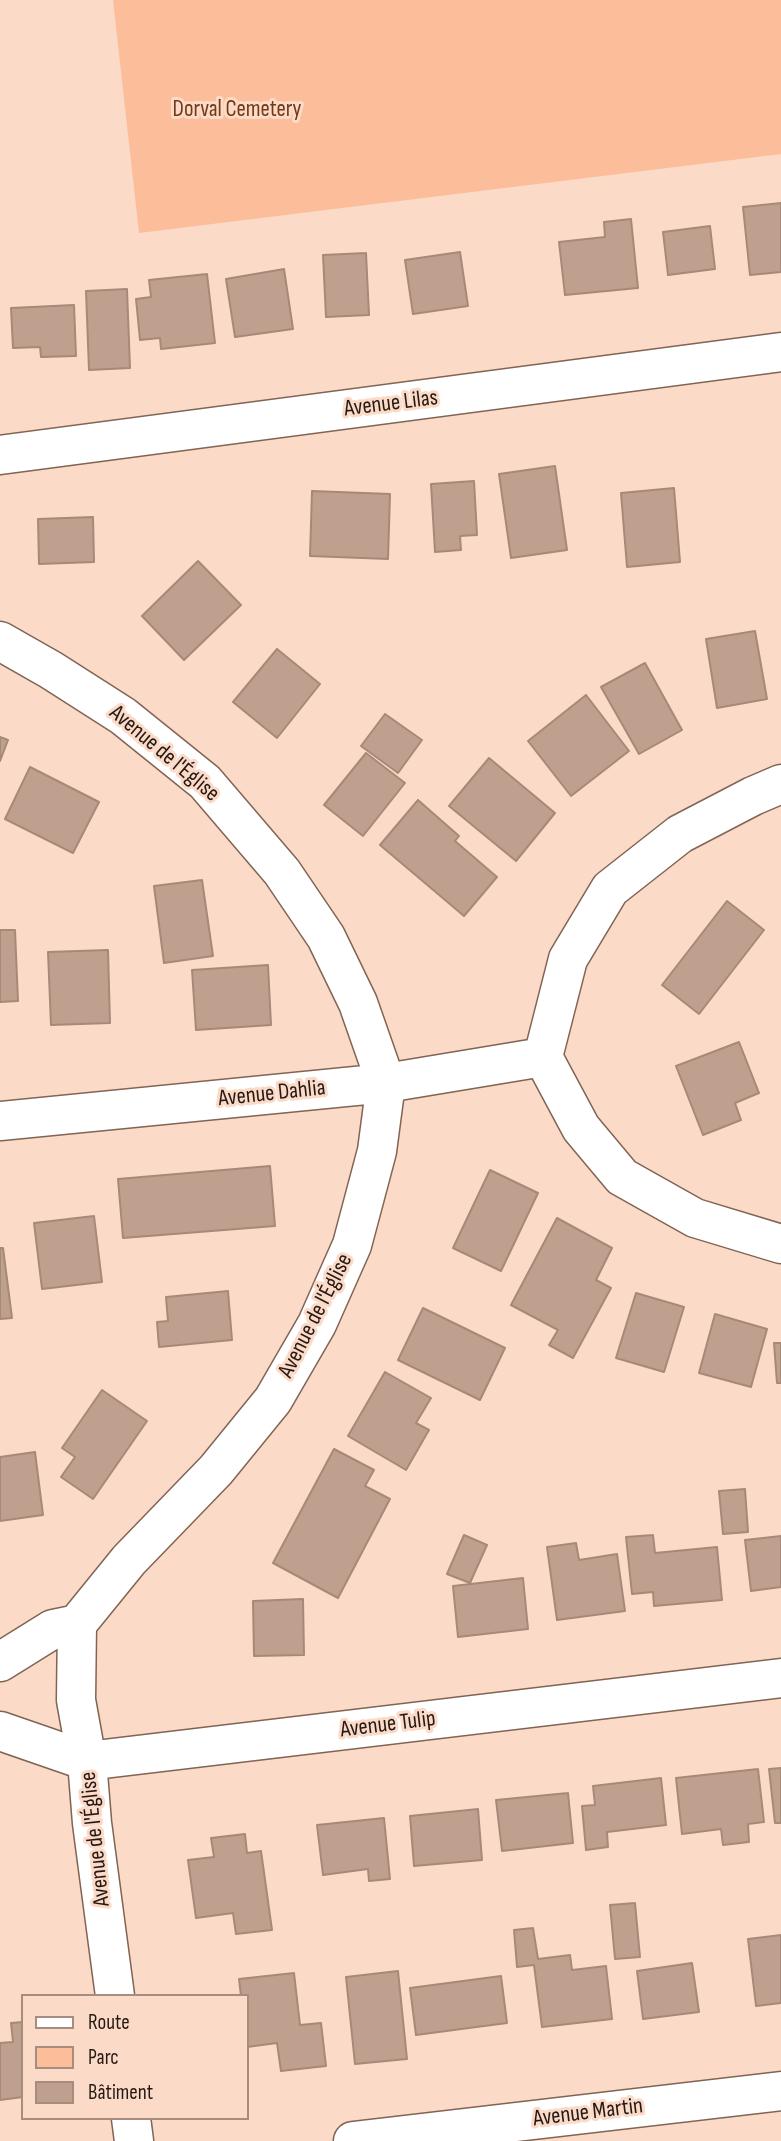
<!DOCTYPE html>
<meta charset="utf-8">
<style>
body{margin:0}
#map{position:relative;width:781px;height:2141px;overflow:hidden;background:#fcdac8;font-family:"Sofia Sans Condensed",sans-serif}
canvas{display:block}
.legend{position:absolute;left:21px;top:1994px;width:228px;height:126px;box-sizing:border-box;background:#fcdac8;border:2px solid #a68d80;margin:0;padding:9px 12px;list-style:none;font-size:21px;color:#251913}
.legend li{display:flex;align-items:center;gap:14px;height:35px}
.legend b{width:35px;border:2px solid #a68d80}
</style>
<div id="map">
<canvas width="781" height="2141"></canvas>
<ul class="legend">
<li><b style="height:9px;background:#fff"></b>Route</li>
<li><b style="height:19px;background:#fbbd9a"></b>Parc</li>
<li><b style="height:19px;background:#bfa08f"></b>Bâtiment</li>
</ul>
</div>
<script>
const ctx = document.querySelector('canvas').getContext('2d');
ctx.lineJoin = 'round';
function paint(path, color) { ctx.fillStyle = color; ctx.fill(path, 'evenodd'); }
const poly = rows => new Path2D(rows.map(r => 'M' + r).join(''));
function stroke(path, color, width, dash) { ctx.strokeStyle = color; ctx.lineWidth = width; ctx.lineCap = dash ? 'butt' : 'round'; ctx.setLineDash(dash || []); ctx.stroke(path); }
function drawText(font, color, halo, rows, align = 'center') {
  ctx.font = font + ' "Sofia Sans Condensed",sans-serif'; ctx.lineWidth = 6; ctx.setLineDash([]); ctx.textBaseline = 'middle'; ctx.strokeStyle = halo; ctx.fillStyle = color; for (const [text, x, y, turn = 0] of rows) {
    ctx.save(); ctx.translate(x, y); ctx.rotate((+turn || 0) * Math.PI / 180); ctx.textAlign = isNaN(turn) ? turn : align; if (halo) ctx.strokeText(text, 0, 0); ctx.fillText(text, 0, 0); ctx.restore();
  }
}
paint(poly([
 [113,0,781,0,781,154,139,233]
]), '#fbbd9a');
const building = poly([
 [781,203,781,272,750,275,743,207,781,203],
 [631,219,638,288,565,295,559,242,605,237,604,222,631,219],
 [710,226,715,269,668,275,663,232,710,226],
 [460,252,468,306,413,314,405,260,460,252],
 [366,253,369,315,326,317,323,255,366,253],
 [284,269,293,329,235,337,226,279,284,269],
 [207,274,215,343,161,349,160,338,140,340,136,299,151,297,149,280,207,274],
 [127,289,130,368,89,370,86,291,127,289],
 [74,305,76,356,41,357,40,347,13,348,11,308,74,305],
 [555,466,567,550,511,558,499,474,555,466],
 [474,481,477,535,460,536,461,550,435,552,431,484,474,481],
 [674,488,680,562,627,567,621,493,674,488],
 [312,491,390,494,388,559,310,556,312,491],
 [93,517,94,562,39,564,38,519,93,517],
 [198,561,241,605,184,660,142,616,198,561],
 [755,631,767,699,717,708,706,639,755,631],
 [277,649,320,684,277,738,233,702,277,649],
 [645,663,682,730,639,754,601,687,645,663],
 [586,695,629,751,571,796,528,741,586,695],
 [385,714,422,740,398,773,361,746,385,714],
 [0,737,8,740,0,761,0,737],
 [366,753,405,783,363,836,324,805,366,753],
 [489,758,555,813,516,861,449,806,489,758],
 [30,767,99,802,73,853,5,819,30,767],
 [418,800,459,836,455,841,497,877,464,916,380,845,418,800],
 [202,880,213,956,164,963,154,886,202,880],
 [727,901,764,930,699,1014,662,985,727,901],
 [0,930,15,930,18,1001,0,1002,0,930],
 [108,950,110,1023,51,1025,48,952,108,950],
 [268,965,271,1025,196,1030,192,970,268,965],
 [739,1042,759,1093,735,1103,741,1120,703,1135,676,1066,739,1042],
 [270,1166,275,1226,123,1238,118,1179,270,1166],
 [490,1170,538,1193,501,1271,453,1248,490,1170],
 [94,1216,102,1282,42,1289,34,1223,94,1216],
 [557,1218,612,1248,596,1280,611,1288,573,1358,549,1345,558,1330,511,1305,557,1218],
 [0,1248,3,1248,12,1318,0,1319,0,1248],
 [228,1291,232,1340,159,1347,157,1322,168,1321,166,1297,228,1291],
 [636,1293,684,1307,664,1372,616,1358,636,1293],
 [423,1308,505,1348,480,1400,398,1360,423,1308],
 [715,1314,767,1329,751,1387,699,1373,715,1314],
 [774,1343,781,1343,781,1383,777,1383,774,1343],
 [385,1372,431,1398,416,1423,429,1430,406,1470,348,1436,385,1372],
 [102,1390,147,1421,93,1499,61,1477,75,1457,62,1448,102,1390],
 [334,1449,374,1470,365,1486,390,1499,338,1598,273,1563,334,1449],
 [35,1452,43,1515,0,1521,0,1457,35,1452],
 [745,1489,748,1532,723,1534,719,1491,745,1489],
 [464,1535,487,1545,470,1583,447,1574,464,1535],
 [653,1535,655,1553,717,1547,722,1600,654,1606,653,1592,632,1594,626,1537,653,1535],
 [781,1536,781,1587,751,1591,745,1540,781,1536],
 [576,1543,579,1560,617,1554,625,1611,557,1620,547,1547,576,1543],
 [523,1578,528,1629,458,1637,453,1586,523,1578],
 [303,1599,304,1655,254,1656,253,1601,303,1599],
 [781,1768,781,1823,775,1823,769,1769,781,1768],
 [758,1769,764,1822,748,1824,749,1842,723,1845,721,1829,682,1834,676,1778,758,1769],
 [661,1778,666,1825,607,1832,608,1847,586,1850,582,1806,595,1805,593,1786,661,1778],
 [568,1793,573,1843,502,1851,496,1800,568,1793],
 [478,1809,482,1860,414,1866,410,1816,478,1809],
 [384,1818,390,1879,369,1881,368,1869,323,1875,317,1825,384,1818],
 [245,1834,247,1853,261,1851,272,1930,236,1934,233,1913,196,1918,188,1860,214,1857,211,1838,245,1834],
 [635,1903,640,1957,615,1959,610,1905,635,1903],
 [533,1928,538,1959,570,1955,572,1970,606,1966,612,2019,542,2027,534,1965,517,1967,514,1930,533,1928],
 [781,1935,781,2003,756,2006,748,1939,781,1935],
 [692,1963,699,2012,643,2019,637,1971,692,1963],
 [398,1971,407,2059,355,2064,346,1977,398,1971],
 [294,1973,300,2025,321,2023,326,2066,281,2071,277,2043,247,2047,247,1996,241,1996,239,1979,294,1973],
 [501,1976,507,2023,416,2035,410,1988,501,1976],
 [23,2022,23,2097,0,2100,0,2043,13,2042,11,2023,23,2022]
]);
paint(building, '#bfa08f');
stroke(building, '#a78978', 2);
const minor = poly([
 [0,455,781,352],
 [0,641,51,670,123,716,205,782,282,872,326,937,358,1003,386,1083,377,1151,352,1245,317,1324,273,1400,216,1470,129,1560,77,1624,76,1700,87,1761,92,1823,115,1996],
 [543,1057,568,959,610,889,680,834,753,796,781,784],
 [543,1057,581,1128,622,1177,695,1218,781,1244],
 [0,1121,386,1083,543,1057],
 [0,1662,53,1629,77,1624],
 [0,1731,87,1761,781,1678],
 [131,2118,134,2141],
 [353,2141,781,2091]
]);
stroke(minor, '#806454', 41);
stroke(minor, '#fff', 38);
drawText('23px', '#713913', '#fcdac8', [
 ["Dorval Cemetery",237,110]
]);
drawText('23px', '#251913', '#fcdac8', [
 ["Avenue Lilas",391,404,-7],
 ["Avenue de l'Église",164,754,40],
 ["Avenue Dahlia",272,1094,-6],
 ["Avenue de l'Église",316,1316,-63],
 ["Avenue Tulip",388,1725,-7],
 ["Avenue de l'Église",96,1839,-96],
 ["Avenue Martin",588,2113,-7]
]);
</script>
